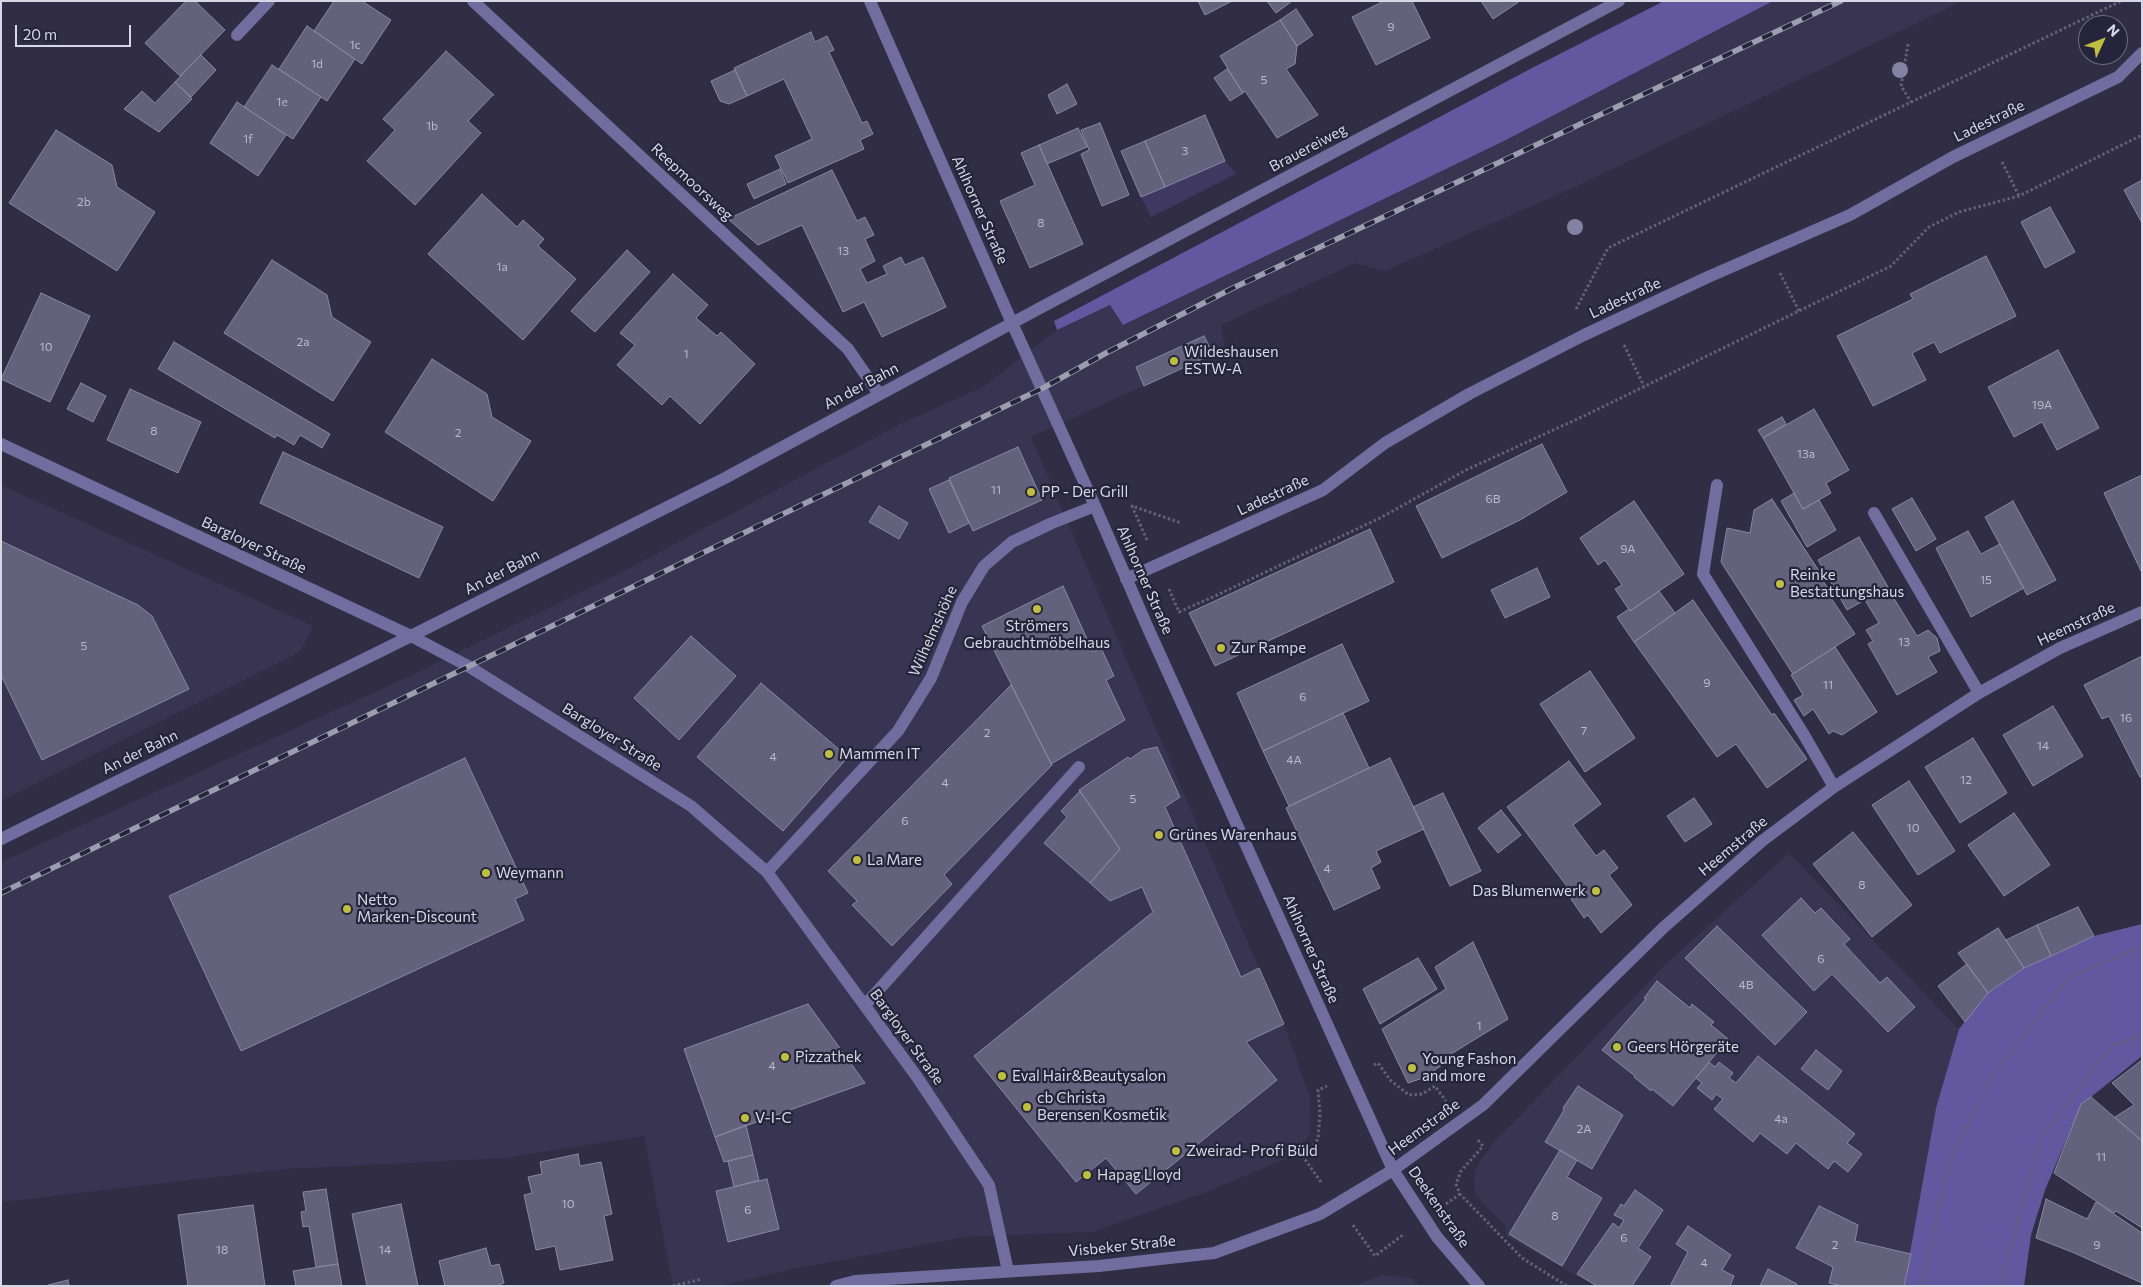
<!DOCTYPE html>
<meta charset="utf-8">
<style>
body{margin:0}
#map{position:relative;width:2143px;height:1287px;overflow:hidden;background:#302d45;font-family:Commissioner,sans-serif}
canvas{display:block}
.frame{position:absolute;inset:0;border:2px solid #d8d7e6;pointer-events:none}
.north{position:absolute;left:2078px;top:15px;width:50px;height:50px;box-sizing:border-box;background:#26243a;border:1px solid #6d6c7f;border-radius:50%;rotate:47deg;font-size:14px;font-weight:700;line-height:20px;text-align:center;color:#d8d7e6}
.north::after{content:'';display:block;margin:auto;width:18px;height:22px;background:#bfbe41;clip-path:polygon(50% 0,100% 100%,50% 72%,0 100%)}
.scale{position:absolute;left:15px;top:25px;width:116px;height:22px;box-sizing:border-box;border:2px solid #d8d7e6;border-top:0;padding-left:6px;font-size:15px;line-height:18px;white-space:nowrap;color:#d8d7e6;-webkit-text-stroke:4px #26243a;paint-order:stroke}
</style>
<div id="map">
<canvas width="2143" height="1287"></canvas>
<div class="frame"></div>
<div class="north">N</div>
<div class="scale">20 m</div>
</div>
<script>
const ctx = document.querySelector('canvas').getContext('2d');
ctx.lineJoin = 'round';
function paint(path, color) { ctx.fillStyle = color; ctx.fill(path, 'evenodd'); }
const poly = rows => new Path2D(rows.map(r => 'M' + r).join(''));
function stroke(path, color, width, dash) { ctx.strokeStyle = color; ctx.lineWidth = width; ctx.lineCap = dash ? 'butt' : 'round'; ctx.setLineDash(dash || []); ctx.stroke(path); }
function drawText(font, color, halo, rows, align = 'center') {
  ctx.font = font + ' Commissioner,sans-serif'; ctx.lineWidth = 4.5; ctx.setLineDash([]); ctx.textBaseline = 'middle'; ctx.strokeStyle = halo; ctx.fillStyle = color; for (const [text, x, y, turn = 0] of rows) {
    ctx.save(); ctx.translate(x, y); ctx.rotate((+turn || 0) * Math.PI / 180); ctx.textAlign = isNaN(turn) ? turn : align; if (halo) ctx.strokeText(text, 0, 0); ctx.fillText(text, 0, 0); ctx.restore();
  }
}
paint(poly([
 [1773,1,1963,1,1577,186,1385,271,1355,263,1221,325,1225,349,1031,437,1255,959,1284,1024,1310,1097,1311,1134,1288,1158,1206,1192,1092,1232,965,1237,793,1269,719,1286,673,1286,644,1136,505,1158,285,1169,1,1202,1,862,410,676,628,569,900,424,983,387,1057,330,1111,305,1123,325,1506,140],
 [1,485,313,626,300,652,1,801],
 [1789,853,1959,1029,1936,1108,1904,1286,1595,1286,1507,1237,1505,1225,1482,1203,1475,1193,1474,1173,1479,1162,1495,1141,1667,963],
 [1382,1275,1411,1278,1419,1286,1353,1286]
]), '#383452');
paint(poly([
 [1225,161,1236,174,1151,217,1141,197]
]), '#3f3962');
paint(poly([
 [1664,1,1773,1,1506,140,1123,325,1110,305,1057,330,1054,321,1532,68],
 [2142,924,2142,1056,2081,1105,2045,1190,2031,1235,2024,1286,1904,1286,1936,1108,1959,1029,1988,993,2024,968,2094,936]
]), '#6357a0');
const building = poly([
 [186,1,195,1,225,30,180,76,145,43,186,1],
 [334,1,362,1,391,20,362,64,314,31,334,1],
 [1198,1,1232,1,1205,15,1198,1],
 [1267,1,1292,1,1276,13,1267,1],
 [1384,1,1412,1,1430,38,1376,65,1352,17,1384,1],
 [1481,1,1520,1,1493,19,1481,1],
 [1296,9,1313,35,1297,46,1280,20,1296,9],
 [1280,20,1297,46,1295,64,1286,69,1318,115,1277,138,1245,91,1243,93,1220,56,1280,20],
 [307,26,355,59,327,101,279,69,307,26],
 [811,32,815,42,827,36,834,50,829,52,862,123,867,121,873,134,860,140,864,149,788,183,775,156,812,139,784,79,747,96,734,68,811,32],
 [446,51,494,95,493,95,468,121,481,133,415,205,367,161,395,130,383,119,446,51],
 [201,55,216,70,191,97,175,82,201,55],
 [272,65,321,97,293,139,244,107,272,65],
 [1227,69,1243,93,1230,101,1214,78,1227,69],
 [735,70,747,96,729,104,720,101,711,81,735,70],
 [175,82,192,99,159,132,124,109,142,91,155,103,175,82],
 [1067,84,1077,104,1057,114,1048,95,1067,84],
 [237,102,286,135,258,176,210,143,237,102],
 [1205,115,1225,161,1165,187,1145,141,1205,115],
 [1100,123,1129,195,1102,206,1081,154,1089,150,1081,130,1100,123],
 [1078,128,1087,147,1047,164,1039,145,1078,128],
 [56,130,112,165,117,187,155,212,117,271,9,203,56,130],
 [1145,141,1165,187,1141,197,1121,151,1145,141],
 [1039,145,1083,244,1030,268,1000,201,1035,185,1021,153,1039,145],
 [780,169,786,184,754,199,747,184,780,169],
 [832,170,857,221,865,217,874,235,865,239,875,261,860,269,867,283,887,274,883,266,901,257,905,265,923,257,946,307,882,337,864,302,843,312,802,225,758,245,728,219,832,170],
 [2142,180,2142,223,2124,190,2142,180],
 [482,194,517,227,523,220,544,239,538,246,576,279,523,340,428,254,482,194],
 [2050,207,2075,252,2045,268,2021,222,2050,207],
 [627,250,650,272,595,332,571,311,627,250],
 [1986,256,2016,316,1940,353,1934,342,1912,353,1926,380,1873,406,1837,336,1913,299,1910,294,1986,256],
 [272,260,327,295,332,317,371,342,333,401,224,333,272,260],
 [673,274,708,305,696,318,717,336,721,332,755,364,700,424,670,396,662,405,617,365,635,345,620,333,673,274],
 [41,293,90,316,50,402,1,379,41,293],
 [1204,336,1213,354,1144,386,1136,367,1204,336],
 [174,342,330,434,322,448,300,435,294,445,277,435,275,438,158,369,174,342],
 [2058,350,2099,428,2057,450,2042,422,2014,437,1988,387,2058,350],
 [432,359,487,394,492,417,531,441,493,501,385,432,432,359],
 [81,383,106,396,93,422,67,409,81,383],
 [130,389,201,422,178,473,107,440,130,389],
 [1814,409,1849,470,1826,483,1831,493,1803,509,1763,438,1814,409],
 [1782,417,1786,424,1763,438,1758,430,1782,417],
 [1542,444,1567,492,1520,520,1442,558,1416,506,1542,444],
 [1018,447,1042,500,973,531,949,478,1018,447],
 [283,452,443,527,419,578,260,503,283,452],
 [2142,475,2142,573,2104,493,2142,475],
 [949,480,969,523,949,533,929,489,949,480],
 [1794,493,1803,509,1819,500,1836,530,1807,547,1781,501,1794,493],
 [1912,498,1936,539,1916,551,1892,509,1912,498],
 [1772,499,1819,571,1817,572,1833,596,1831,598,1855,634,1793,674,1721,562,1727,528,1750,533,1754,510,1772,499],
 [1634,501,1684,574,1630,611,1615,589,1622,585,1605,560,1598,565,1580,538,1634,501],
 [2013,501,2056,580,2027,595,1985,517,2013,501],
 [879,506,908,523,899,539,869,522,879,506],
 [1370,529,1394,582,1215,666,1189,613,1370,529],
 [1968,531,1981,554,2000,544,2024,588,1971,617,1936,548,1968,531],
 [1859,537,1888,587,1847,610,1818,560,1859,537],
 [1,541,138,605,152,616,189,689,42,760,1,675,1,541],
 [1537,568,1550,597,1505,618,1491,590,1537,568],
 [1063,586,1093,652,1101,648,1114,676,1106,680,1125,720,1051,764,982,626,1063,586],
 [1887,587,1917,636,1928,630,1937,638,1940,651,1928,657,1937,672,1897,695,1868,644,1873,641,1866,630,1879,623,1865,600,1887,587],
 [1659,591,1675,613,1634,642,1617,617,1629,609,1630,611,1659,591],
 [1693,600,1772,715,1774,713,1807,759,1767,788,1736,744,1717,757,1634,642,1693,600],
 [691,636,736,676,679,740,634,698,691,636],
 [1342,644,1369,701,1263,751,1237,693,1342,644],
 [1835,647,1877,712,1842,735,1833,731,1829,734,1813,709,1804,716,1794,700,1803,695,1791,675,1835,647],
 [2142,656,2142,777,2140,777,2109,716,2102,719,2084,685,2142,656],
 [1590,671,1635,738,1585,772,1540,704,1590,671],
 [761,683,848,757,783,831,697,757,761,683],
 [1011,685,1052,765,944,875,952,884,892,946,852,905,857,901,828,871,1011,685],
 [2053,706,2083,756,2033,786,2003,735,2053,706],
 [1343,713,1369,768,1289,806,1263,751,1343,713],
 [1973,738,2007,793,1960,823,1925,767,1973,738],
 [1157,747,1180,797,1165,807,1241,977,1259,968,1284,1024,1246,1042,1277,1080,1136,1194,1106,1158,1076,1182,974,1056,1153,912,1142,887,1110,901,1090,883,1120,849,1079,790,1128,757,1130,759,1143,750,1157,747],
 [465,758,528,893,515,899,524,920,241,1051,169,896,465,758],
 [1390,758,1424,829,1376,851,1381,862,1371,868,1380,888,1334,910,1286,808,1390,758],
 [1569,761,1601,804,1573,825,1596,856,1604,850,1618,868,1609,875,1632,905,1601,933,1588,915,1584,918,1571,899,1575,897,1507,807,1569,761],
 [1909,781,1955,851,1918,875,1872,805,1909,781],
 [1080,791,1120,849,1090,883,1044,843,1067,817,1061,811,1080,791],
 [1443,793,1481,871,1450,886,1413,807,1443,793],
 [1694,798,1712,824,1685,842,1667,816,1694,798],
 [1501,810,1521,835,1498,853,1478,828,1501,810],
 [2014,813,2050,865,2004,896,1968,845,2014,813],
 [1853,832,1912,905,1872,937,1813,864,1853,832],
 [1801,898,1815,913,1821,908,1850,939,1844,944,1880,983,1887,977,1915,1007,1888,1032,1832,974,1814,991,1762,935,1801,898],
 [2078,907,2094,936,2051,956,2037,925,2078,907],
 [2037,925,2051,956,2024,968,2006,940,2037,925],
 [1717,926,1807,1012,1775,1045,1685,958,1717,926],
 [1998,928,2024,968,1988,993,1958,953,1998,928],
 [1473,942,1508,1019,1443,1059,1445,1063,1423,1078,1408,1083,1382,1029,1446,989,1435,967,1473,942],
 [1418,958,1437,989,1380,1024,1363,989,1418,958],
 [1967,964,1988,993,1965,1022,1938,986,1967,964],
 [1657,981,1690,1008,1692,1004,1714,1022,1711,1025,1728,1039,1673,1106,1652,1089,1651,1091,1634,1077,1635,1076,1602,1050,1646,999,1644,998,1657,981],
 [808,1004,865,1083,715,1137,684,1049,808,1004],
 [1816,1050,1842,1071,1828,1090,1801,1069,1816,1050],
 [1758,1056,1855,1134,1847,1143,1862,1154,1848,1172,1834,1161,1828,1169,1796,1143,1787,1154,1760,1133,1753,1142,1714,1109,1723,1099,1716,1094,1712,1100,1697,1088,1702,1083,1696,1078,1709,1062,1715,1067,1719,1062,1733,1073,1729,1078,1736,1083,1758,1056],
 [2142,1060,2142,1141,2115,1117,2134,1105,2112,1083,2142,1060],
 [1578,1086,1623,1115,1592,1169,1545,1142,1564,1110,1563,1108,1578,1086],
 [2091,1097,2142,1141,2142,1228,2116,1211,2114,1213,2054,1173,2081,1104,2091,1097],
 [746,1125,753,1155,724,1162,715,1137,746,1125],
 [1560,1150,1577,1160,1567,1177,1602,1198,1562,1266,1509,1234,1560,1150],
 [578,1154,580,1166,601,1162,612,1214,604,1216,613,1260,560,1270,555,1246,536,1250,524,1195,532,1193,528,1177,542,1174,540,1162,578,1154],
 [753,1155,759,1180,734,1187,728,1161,753,1155],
 [767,1179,779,1229,728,1242,716,1191,767,1179],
 [326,1189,338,1264,316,1267,309,1226,303,1227,301,1212,306,1211,303,1192,326,1189],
 [1635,1190,1663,1210,1638,1248,1651,1257,1632,1286,1597,1286,1577,1274,1613,1223,1619,1228,1624,1220,1614,1215,1621,1204,1624,1206,1635,1190],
 [2046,1199,2087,1219,2096,1202,2142,1233,2142,1283,2072,1252,2036,1238,2046,1199],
 [401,1204,418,1286,367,1286,352,1214,401,1204],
 [253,1205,265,1286,188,1286,178,1215,253,1205],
 [1819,1206,1858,1225,1855,1241,1911,1254,1904,1286,1843,1286,1829,1283,1833,1267,1796,1248,1819,1206],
 [1688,1226,1731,1255,1722,1270,1734,1276,1730,1286,1670,1286,1688,1252,1676,1244,1688,1226],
 [486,1248,491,1266,499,1264,504,1283,496,1286,445,1286,439,1261,486,1248],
 [338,1264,342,1286,296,1286,293,1271,338,1264],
 [1768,1269,1797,1284,1796,1286,1760,1286,1768,1269],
 [68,1280,69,1286,48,1286,48,1285,68,1280]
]);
paint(building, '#63617b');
stroke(building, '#8a87a3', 1);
stroke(poly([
 [1908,44,1901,86,1911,102],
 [2002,162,2019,196],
 [1780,273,1799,311],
 [1576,309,1608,248,2121,1],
 [1624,345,1644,386],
 [1147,540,1132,506,1181,523],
 [1169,589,1179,612,1215,596,1382,517,1466,470,1586,415,1891,266,1929,227,1959,212,2019,196,2142,135],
 [1374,1065,1378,1063,1391,1081,1409,1095,1422,1094,1435,1086,1446,1101],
 [1478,1140,1483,1146,1461,1171,1456,1184,1460,1194,1522,1258,1567,1286],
 [1321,1182,1304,1158,1318,1139,1320,1114,1318,1090,1327,1086],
 [1446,1204,1460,1194],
 [1353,1225,1375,1256,1404,1234],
 [673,1286,702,1279],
 [1922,1286,1949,1163,1996,1071,2069,977,2142,946],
 [2000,1286,2041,1138,2111,1046,2142,1035]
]), '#636176', 3, [2.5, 2.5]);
stroke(poly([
 [473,1,848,349,879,394],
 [870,1,1012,323,1095,506,1147,626,1393,1170,1437,1237,1479,1286],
 [237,35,269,1],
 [1,444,411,636,468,666,691,806,767,872,917,1077,989,1185,1008,1271],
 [1717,485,1703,574,1804,735,1834,787],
 [1874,513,1979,693],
 [1126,579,1323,490,1385,443,1469,394,1584,335,1708,277,1850,215,1953,157,2118,77,2142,53],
 [1,839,411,636,725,478,1040,308,1619,1],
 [767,872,898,731,931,678,962,602,984,566,1012,542,1052,523,1095,506],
 [865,1005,1079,767],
 [836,1286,855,1281,1099,1266,1214,1253,1320,1214,1393,1170,1483,1105,1663,928,1762,841,1834,787,1979,693,2060,648,2142,612]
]), '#726c9f', 12);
const rail = poly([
 [1,893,1043,388,1106,353,1231,289,1841,1]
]);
stroke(rail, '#9e9daf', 5.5);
stroke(rail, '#26243a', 4, [11]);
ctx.fillStyle = '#8481a2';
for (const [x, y] of [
 [1900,70],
 [1575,227]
]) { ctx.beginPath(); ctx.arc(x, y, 8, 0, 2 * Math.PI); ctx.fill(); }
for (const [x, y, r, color] of [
 [1174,361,5,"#bfbe41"],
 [1031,492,5,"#bfbe41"],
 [1780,584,5,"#bfbe41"],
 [1037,609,5,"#bfbe41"],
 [1221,648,5,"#bfbe41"],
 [829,754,5,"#bfbe41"],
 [1159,835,5,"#bfbe41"],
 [857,860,5,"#bfbe41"],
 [486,873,5,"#bfbe41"],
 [1596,891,5,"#bfbe41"],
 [347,909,5,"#bfbe41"],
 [1617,1047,5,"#bfbe41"],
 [785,1057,5,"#bfbe41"],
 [1412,1068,5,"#bfbe41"],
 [1002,1076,5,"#bfbe41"],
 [1027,1107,5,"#bfbe41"],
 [745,1118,5,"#bfbe41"],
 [1176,1151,5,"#bfbe41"],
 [1087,1175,5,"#bfbe41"]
]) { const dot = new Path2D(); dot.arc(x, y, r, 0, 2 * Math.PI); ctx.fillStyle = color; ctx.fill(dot); stroke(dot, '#26243a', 2); }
drawText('12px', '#bbbacb', null, [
 ["9",1391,27],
 ["1c",355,45],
 ["1d",317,64],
 ["5",1264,80],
 ["1e",282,102],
 ["1b",432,126],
 ["1f",248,139],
 ["3",1185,151],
 ["2b",84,202],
 ["8",1041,223],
 ["13",843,251],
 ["1a",502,267],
 ["2a",303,342],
 ["10",46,347],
 ["1",686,354],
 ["19A",2042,405],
 ["8",154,431],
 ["2",458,433],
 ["13a",1806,454],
 ["11",996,490],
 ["6B",1493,499],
 ["9A",1628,549],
 ["15",1986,580],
 ["13",1904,642],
 ["5",84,646],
 ["9",1707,683],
 ["11",1828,685],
 ["6",1303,697],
 ["16",2126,718],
 ["7",1584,731],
 ["2",987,733],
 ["14",2043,746],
 ["4",773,757],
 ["4A",1294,760],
 ["12",1966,780],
 ["4",945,783],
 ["5",1133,799],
 ["6",905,821],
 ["10",1913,828],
 ["4",1327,869],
 ["8",1862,885],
 ["6",1821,959],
 ["4B",1746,985],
 ["1",1479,1026],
 ["4",772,1066],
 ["4a",1781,1119],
 ["2A",1584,1129],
 ["11",2101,1157],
 ["10",568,1204],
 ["6",748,1210],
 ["8",1555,1216],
 ["6",1624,1238],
 ["2",1835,1245],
 ["9",2097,1245],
 ["18",222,1250],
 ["14",385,1250],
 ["4",1704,1263]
]);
drawText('15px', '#d8d7e6', '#26243a', [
 ["Ladestraße",1989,121,-26],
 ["Brauereiweg",1308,148,-28],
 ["Reepmoorsweg",692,182,43],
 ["Ahlhorner Straße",980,210,66],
 ["Ladestraße",1625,298,-25],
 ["An der Bahn",861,386,-28],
 ["Ladestraße",1273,495,-25],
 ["Bargloyer Straße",254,545,25],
 ["An der Bahn",502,572,-27],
 ["Ahlhorner Straße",1145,580,66],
 ["Heemstraße",2076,624,-25],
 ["Wilhelmshöhe",933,631,-66],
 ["Bargloyer Straße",612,737,32],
 ["An der Bahn",140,752,-26],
 ["Heemstraße",1733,846,-40],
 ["Ahlhorner Straße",1311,949,66],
 ["Bargloyer Straße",907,1037,54],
 ["Heemstraße",1424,1127,-36],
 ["Deekenstraße",1439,1207,55],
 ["Visbeker Straße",1122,1246,-6]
]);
drawText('15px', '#d8d7e6', '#26243a', [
 ["Wildeshausen",1184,352],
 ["ESTW-A",1184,369],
 ["PP - Der Grill",1041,492],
 ["Reinke",1790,575],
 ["Bestattungshaus",1790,592],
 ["Strömers",1037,626,"center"],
 ["Gebrauchtmöbelhaus",1037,643,"center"],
 ["Zur Rampe",1231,648],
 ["Mammen IT",839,754],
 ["Grünes Warenhaus",1169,835],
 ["La Mare",867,860],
 ["Weymann",496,873],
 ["Das Blumenwerk",1586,891,"right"],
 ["Netto",357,900],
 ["Marken-Discount",357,917],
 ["Geers Hörgeräte",1627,1047],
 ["Pizzathek",795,1057],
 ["Young Fashon",1422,1059],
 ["and more",1422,1076],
 ["Eval Hair&Beautysalon",1012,1076],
 ["cb Christa",1037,1098],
 ["Berensen Kosmetik",1037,1115],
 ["V-I-C",755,1118],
 ["Zweirad- Profi Büld",1186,1151],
 ["Hapag Lloyd",1097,1175]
], 'left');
</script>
